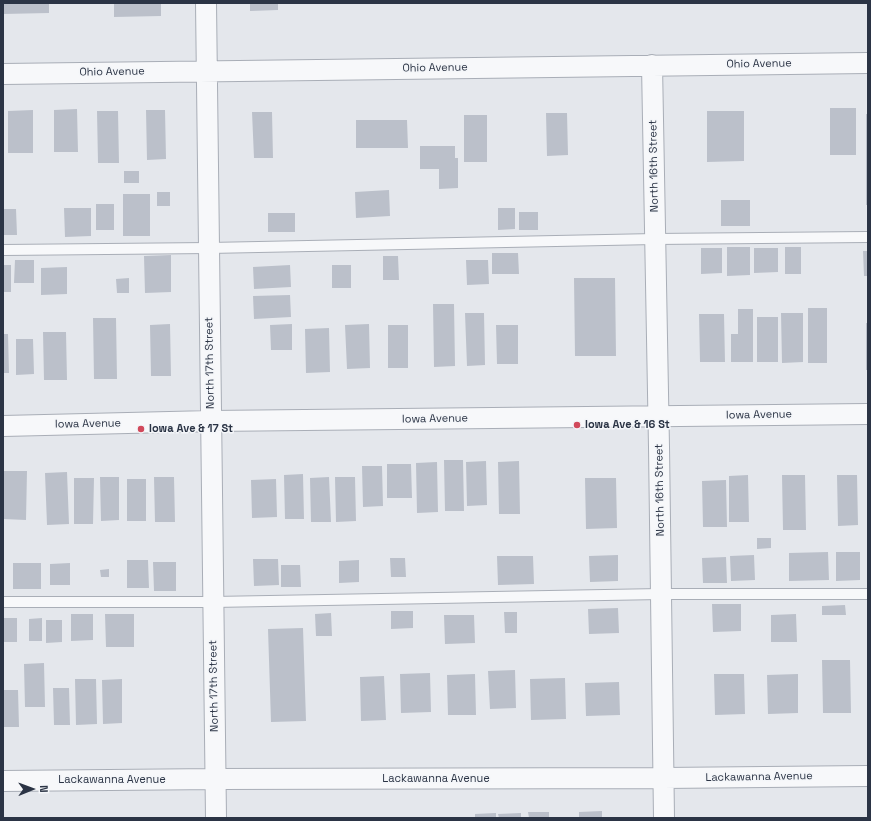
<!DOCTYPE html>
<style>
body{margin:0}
#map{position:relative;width:871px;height:821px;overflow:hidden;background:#e4e7ec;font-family:"Space Grotesk",sans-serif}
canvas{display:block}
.frame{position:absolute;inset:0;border:4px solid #2b3445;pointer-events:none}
.north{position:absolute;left:12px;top:769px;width:40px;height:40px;-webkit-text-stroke:3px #f4f6f9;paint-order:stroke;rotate:89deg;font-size:11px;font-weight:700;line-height:16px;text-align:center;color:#2b3445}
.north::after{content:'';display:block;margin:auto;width:14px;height:18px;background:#2b3445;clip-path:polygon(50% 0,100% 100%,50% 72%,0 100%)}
</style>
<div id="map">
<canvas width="871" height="821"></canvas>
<div class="frame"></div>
<div class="north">N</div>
</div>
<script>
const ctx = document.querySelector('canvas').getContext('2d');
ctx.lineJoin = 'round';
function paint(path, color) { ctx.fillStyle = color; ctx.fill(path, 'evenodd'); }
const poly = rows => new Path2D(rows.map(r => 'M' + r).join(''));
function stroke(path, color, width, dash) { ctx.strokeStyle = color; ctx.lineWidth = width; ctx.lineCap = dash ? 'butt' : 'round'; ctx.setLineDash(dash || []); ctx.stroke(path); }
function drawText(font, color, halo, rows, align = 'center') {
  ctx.font = font + ' "Space Grotesk",sans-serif'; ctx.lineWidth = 3; ctx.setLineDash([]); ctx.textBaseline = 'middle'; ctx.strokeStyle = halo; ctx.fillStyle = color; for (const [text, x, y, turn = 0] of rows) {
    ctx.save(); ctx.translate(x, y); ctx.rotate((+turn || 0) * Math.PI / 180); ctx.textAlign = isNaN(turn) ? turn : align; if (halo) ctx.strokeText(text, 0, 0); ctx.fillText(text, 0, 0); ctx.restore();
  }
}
paint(poly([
 [3,3,49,3,49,13,3,14],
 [114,3,161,3,161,16,114,17],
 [250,3,278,3,278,10,250,11],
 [830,108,856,108,856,155,830,155],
 [77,109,78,152,54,152,54,110],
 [33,110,33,153,8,153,8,111],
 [146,110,165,110,166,159,147,160],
 [97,111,118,111,119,163,98,163],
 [707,111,744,111,744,161,707,162],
 [252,112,272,112,273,158,254,158],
 [546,113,567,113,568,155,547,156],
 [866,114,868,114,868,205,866,205],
 [464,115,487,115,487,162,464,162],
 [356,120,407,120,408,148,356,148],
 [420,146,455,146,455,158,458,158,458,188,439,189,439,169,420,169],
 [124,171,139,171,139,183,124,183],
 [389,190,390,216,356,218,355,192],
 [157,192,170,192,170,206,157,206],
 [123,194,150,194,150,236,123,236],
 [721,200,750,200,750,226,721,226],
 [96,204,114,204,114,230,96,230],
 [64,208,91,208,91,236,65,237],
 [498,208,515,208,515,229,498,230],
 [3,209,16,209,17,235,3,235],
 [519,212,538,212,538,230,519,230],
 [268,213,295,213,295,232,268,232],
 [727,247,750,247,750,275,727,276],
 [785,247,801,247,801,274,785,274],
 [701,248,722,248,722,273,701,274],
 [754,248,778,248,778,272,754,273],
 [863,251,868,251,868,276,864,276],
 [492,253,518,253,519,274,492,274],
 [171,255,171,292,145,293,144,256],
 [383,256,398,256,399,280,383,280],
 [15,260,34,260,34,283,14,283],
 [466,260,488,260,489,284,467,285],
 [3,265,11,265,11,292,3,292],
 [290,265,291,287,254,289,253,267],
 [332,265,351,265,351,288,332,288],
 [67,267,67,294,41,295,41,268],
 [129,278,129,293,117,293,116,279],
 [574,278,615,278,616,356,575,356],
 [290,295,291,317,254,319,253,296],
 [433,304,454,304,455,366,434,367],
 [808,308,827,308,827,363,808,363],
 [738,309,753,309,753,362,731,362,731,334,738,334],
 [465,313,484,313,485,365,467,366],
 [781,313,803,313,803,362,782,363],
 [699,314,724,314,725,362,700,362],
 [757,317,778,317,778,362,757,362],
 [93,318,116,318,117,379,94,379],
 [866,323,868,323,868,370,866,370],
 [170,324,171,376,151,376,150,325],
 [292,324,292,350,271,350,270,325],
 [369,324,370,368,347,369,345,325],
 [388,325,408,325,408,368,388,368],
 [496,325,518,325,518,364,497,364],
 [329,328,330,372,306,373,305,329],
 [43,332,66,332,67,380,44,380],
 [3,334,8,334,9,373,3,373],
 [16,339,33,339,34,374,16,375],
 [444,460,463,460,464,511,445,511],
 [486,461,487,505,467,506,466,462],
 [519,461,520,514,499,514,498,462],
 [437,462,438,512,417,513,416,463],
 [387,464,411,464,412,498,387,498],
 [362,466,382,466,383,506,363,507],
 [4,471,27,471,26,520,3,519],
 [67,472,69,524,47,525,45,473],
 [303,474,304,519,285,519,284,475],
 [748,475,749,522,729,522,729,476],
 [782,475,805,475,806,530,783,530],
 [837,475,857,475,858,525,838,526],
 [100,477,119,477,119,520,101,521],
 [154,477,174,477,175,522,155,522],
 [329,477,331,522,311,522,310,478],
 [335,477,355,477,356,521,336,522],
 [74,478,94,478,93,524,74,524],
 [585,478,616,478,617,528,586,529],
 [127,479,146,479,146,521,127,521],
 [276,479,277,517,252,518,251,480],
 [726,480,727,527,703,527,702,481],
 [757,538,771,538,771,548,757,549],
 [828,552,829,580,789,581,789,553],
 [836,552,860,552,860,580,836,581],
 [618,555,618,581,590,582,589,556],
 [754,555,755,580,731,581,730,556],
 [497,556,533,556,534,584,498,585],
 [726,557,727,583,703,583,702,558],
 [390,558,405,558,406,577,391,577],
 [253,559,278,559,279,585,254,586],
 [127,560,148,560,149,588,127,588],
 [359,560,359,582,339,583,339,561],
 [153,562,176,562,176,591,154,591],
 [13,563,41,563,41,589,13,589],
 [70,563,70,585,50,585,50,564],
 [281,565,300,565,301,587,281,587],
 [109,569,109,577,101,577,100,570],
 [712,604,741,604,741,631,713,632],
 [845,605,846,615,822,615,822,606],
 [618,608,619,633,589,634,588,609],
 [391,611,413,611,413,628,391,629],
 [504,612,517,612,517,633,505,633],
 [331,613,332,636,316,636,315,614],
 [71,614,93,614,93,640,71,641],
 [105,614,134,614,134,647,106,647],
 [796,614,797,642,771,642,771,615],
 [444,615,474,615,475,643,445,644],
 [3,618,17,618,17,642,3,642],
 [42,618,42,641,29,641,29,619],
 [46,620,62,620,62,642,46,643],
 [303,628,306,721,271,722,268,629],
 [822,660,850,660,851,713,823,713],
 [44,663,45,707,25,707,24,664],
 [515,670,516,708,490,709,488,671],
 [430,673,431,712,401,713,400,674],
 [475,674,476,715,448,715,447,675],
 [714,674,744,674,745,714,715,715],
 [798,674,798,713,768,714,767,675],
 [384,676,386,720,361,721,360,677],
 [565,678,566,719,531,720,530,679],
 [75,679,96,679,97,724,76,725],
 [122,679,122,723,103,724,102,680],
 [619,682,620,715,586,716,585,683],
 [53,688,69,688,70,725,54,725],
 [3,690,18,690,19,727,3,727],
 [602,811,602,818,579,818,579,812],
 [528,812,549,812,549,818,529,818],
 [496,813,496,818,475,818,475,814],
 [521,813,521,818,499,818,498,814]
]), '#bbc0ca');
const service = poly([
 [3,250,209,248,655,239,868,237],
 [3,602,213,602,661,594,868,594]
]);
const minor = poly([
 [206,3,216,818],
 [652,65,659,447,664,818],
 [3,74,868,63],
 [3,426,211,421,868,414],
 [3,781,216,779,663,778,868,776]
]);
stroke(service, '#a9aeb7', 12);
stroke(minor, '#a9aeb7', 22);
stroke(service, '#f7f8fa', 10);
stroke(minor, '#f7f8fa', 20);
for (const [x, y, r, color] of [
 [577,425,4,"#d1495b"],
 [141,429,4,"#d1495b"]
]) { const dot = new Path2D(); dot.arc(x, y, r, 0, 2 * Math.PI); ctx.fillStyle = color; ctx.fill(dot); stroke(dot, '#f4f6f9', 1.5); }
drawText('11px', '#2b3445', '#f4f6f9', [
 ["Ohio Avenue",759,64,-1],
 ["Ohio Avenue",435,68,-1],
 ["Ohio Avenue",112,72,-1],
 ["North 16th Street",654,166,-91],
 ["North 17th Street",210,363,-91],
 ["Iowa Avenue",759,415,-1],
 ["Iowa Avenue",435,419,-1],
 ["Iowa Avenue",88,424,-1],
 ["North 16th Street",660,490,-91],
 ["North 17th Street",214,686,-91],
 ["Lackawanna Avenue",759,777,-1],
 ["Lackawanna Avenue",436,779],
 ["Lackawanna Avenue",112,780]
]);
drawText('bold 11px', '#2b3445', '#f4f6f9', [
 ["Iowa Ave & 16 St",585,425],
 ["Iowa Ave & 17 St",149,429]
], 'left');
</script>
